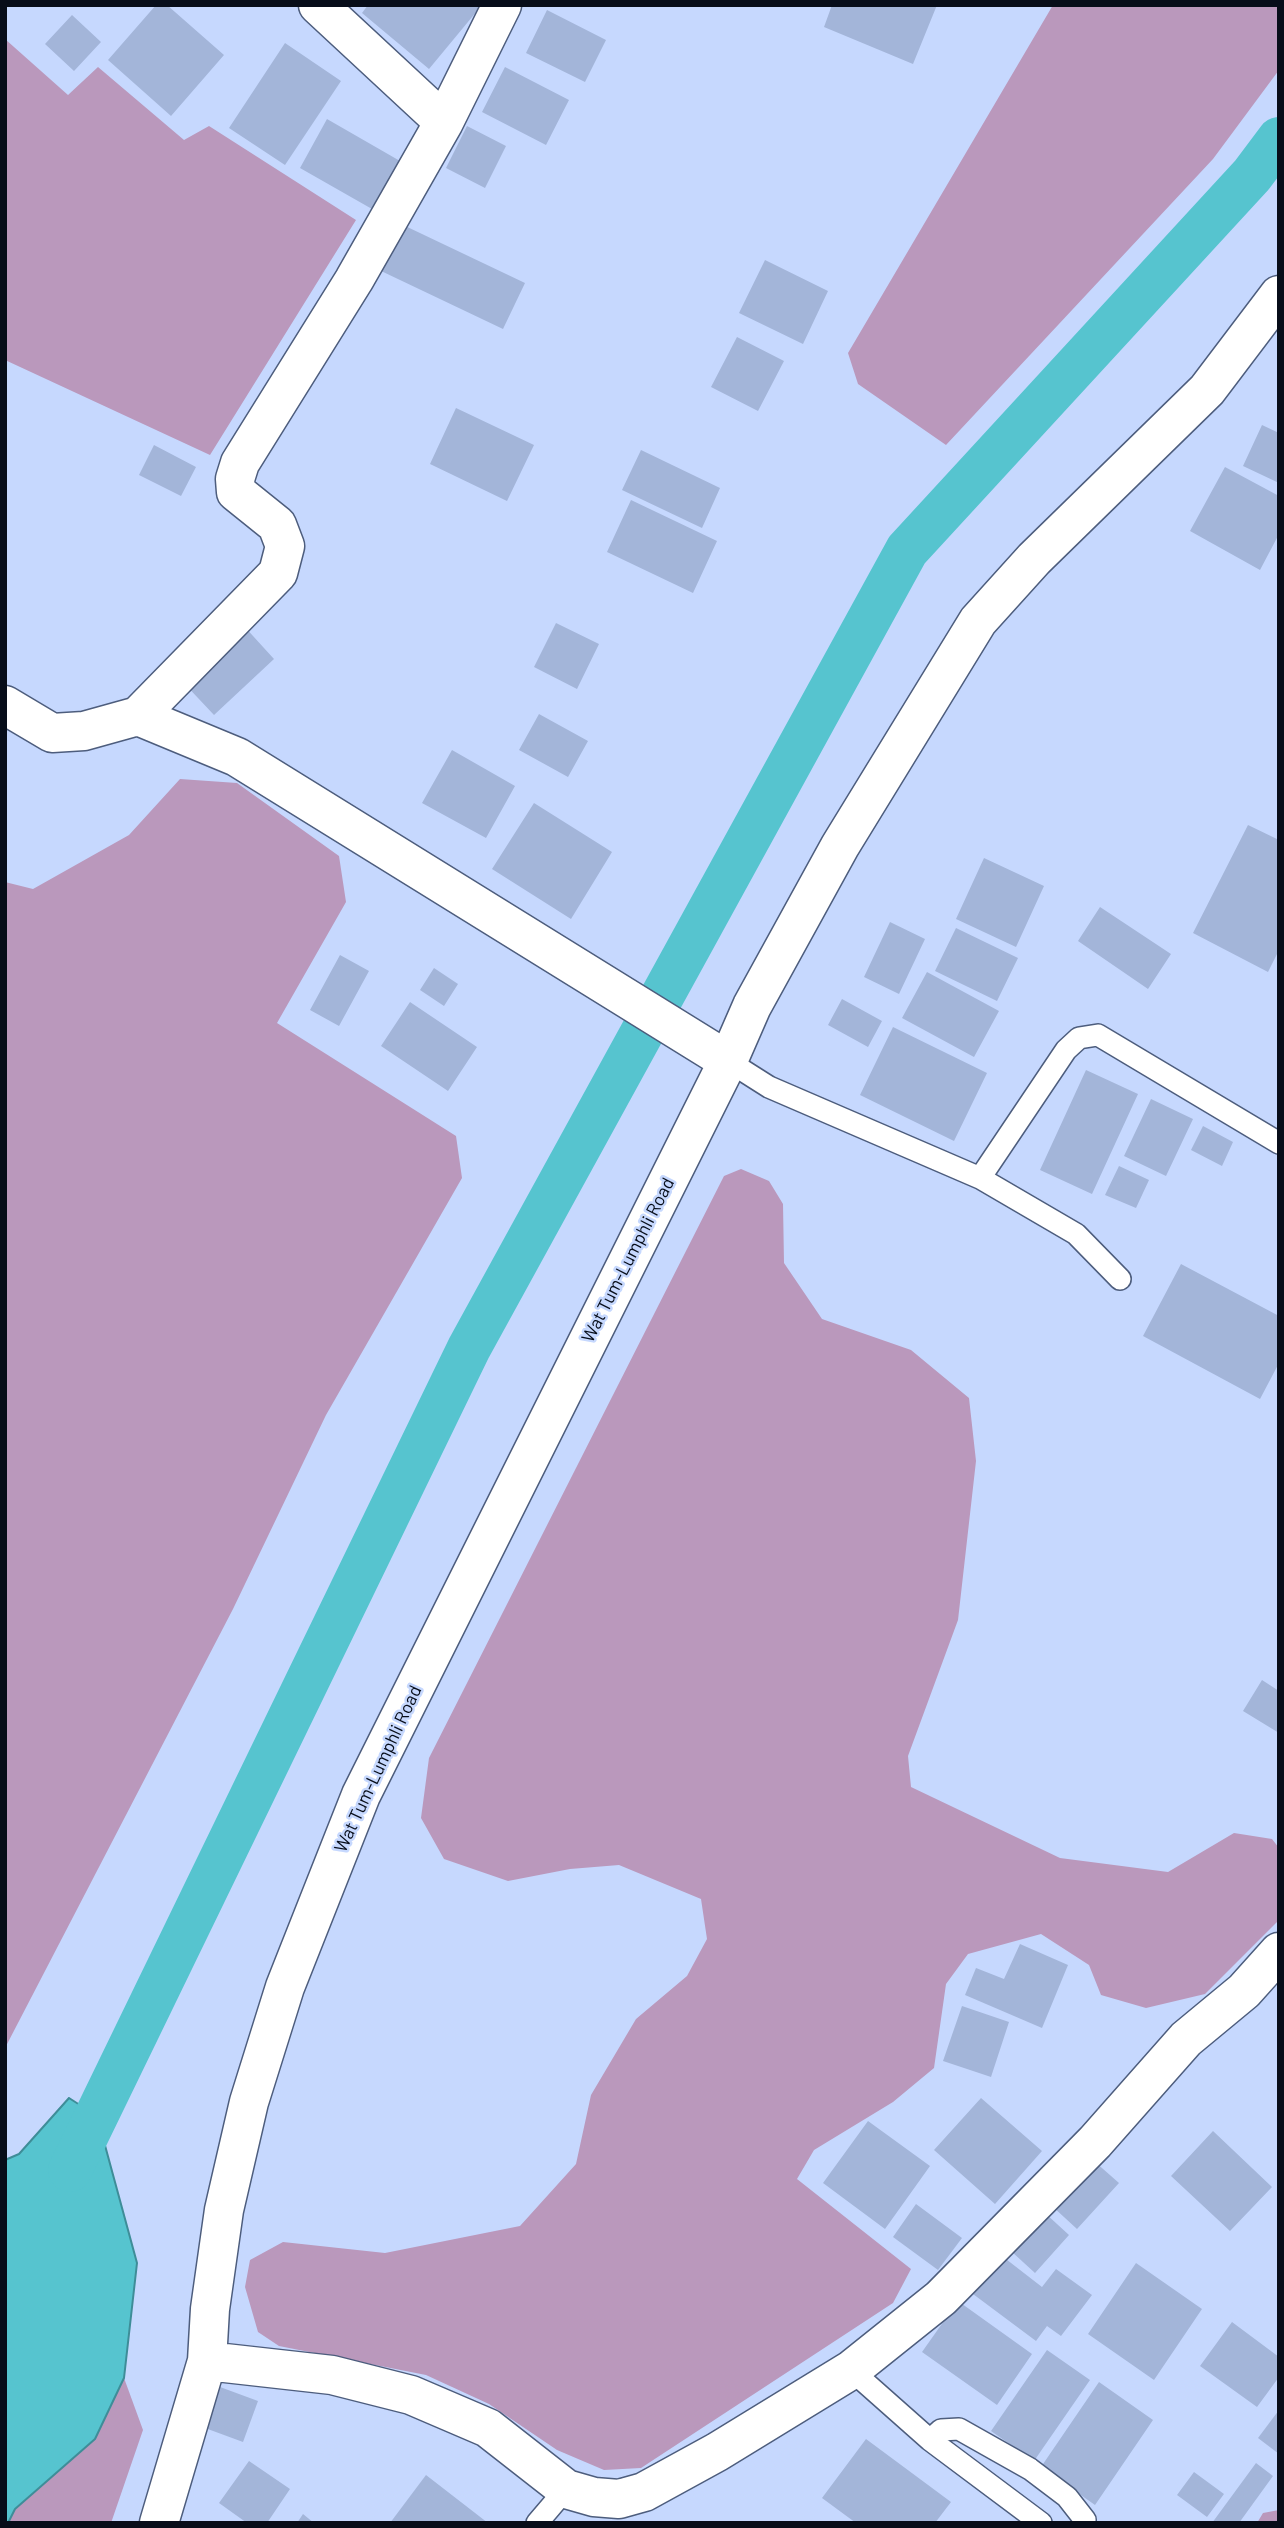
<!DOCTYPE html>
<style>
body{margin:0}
#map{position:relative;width:1284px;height:2528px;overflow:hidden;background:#c6d8fe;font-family:Barlow,sans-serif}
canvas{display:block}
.frame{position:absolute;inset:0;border:7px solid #070d19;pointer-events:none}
</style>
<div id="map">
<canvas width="1284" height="2528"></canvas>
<div class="frame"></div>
</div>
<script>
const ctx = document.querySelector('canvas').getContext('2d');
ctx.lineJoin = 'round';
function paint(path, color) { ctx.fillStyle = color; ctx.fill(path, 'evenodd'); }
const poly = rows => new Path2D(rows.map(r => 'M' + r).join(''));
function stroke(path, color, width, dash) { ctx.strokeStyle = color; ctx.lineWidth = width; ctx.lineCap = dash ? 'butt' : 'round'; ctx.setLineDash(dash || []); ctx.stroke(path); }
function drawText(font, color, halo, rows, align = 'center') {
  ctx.font = font + ' Barlow,sans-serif'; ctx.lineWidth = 5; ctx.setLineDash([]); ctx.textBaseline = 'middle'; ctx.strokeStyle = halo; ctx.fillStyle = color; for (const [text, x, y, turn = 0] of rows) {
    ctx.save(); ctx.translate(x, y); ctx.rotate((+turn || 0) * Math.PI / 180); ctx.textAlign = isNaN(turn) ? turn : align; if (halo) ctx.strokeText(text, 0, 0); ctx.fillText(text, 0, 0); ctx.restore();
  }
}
paint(poly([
 [1053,5,1279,5,1279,70,1213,159,946,445,858,384,848,353],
 [5,39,68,95,98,67,184,140,209,126,356,220,210,455,5,360],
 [180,779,237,783,339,856,346,902,277,1023,456,1136,462,1178,326,1415,233,1609,5,2048,5,882,33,889,129,835],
 [741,1169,769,1181,783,1204,784,1263,822,1319,911,1350,969,1398,976,1461,958,1620,908,1756,911,1787,1060,1858,1168,1872,1234,1833,1272,1839,1279,1848,1279,1920,1205,1994,1146,2008,1101,1995,1089,1965,1041,1934,968,1954,946,1984,934,2068,893,2102,814,2150,797,2179,911,2269,893,2303,641,2468,604,2470,557,2450,489,2404,426,2375,279,2346,258,2332,245,2287,250,2260,283,2242,385,2253,520,2226,576,2164,591,2095,636,2019,687,1976,707,1939,701,1899,619,1865,570,1869,508,1881,444,1859,421,1818,429,1758,724,1176],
 [124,2378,143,2430,111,2523,8,2523,15,2509,95,2439],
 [1279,2510,1279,2523,1257,2523,1263,2513]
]), '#ba98bc');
const water = poly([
 [69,2098,97,2116,137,2263,124,2378,95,2439,15,2509,8,2523,5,2523,5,2160,19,2154,69,2098]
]);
paint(water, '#56c4cf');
stroke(water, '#3e8d98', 2);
stroke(poly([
 [70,2170,469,1348,907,550,1252,175,1279,139]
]), '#56c4cf', 44);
paint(poly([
 [156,5,167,5,224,55,171,116,108,60],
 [368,5,482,5,429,69,362,13],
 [832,5,937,5,913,64,824,27],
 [547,10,606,40,585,82,526,53],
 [72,15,101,42,74,71,45,44],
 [285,43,341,81,285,165,229,128],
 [505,67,569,100,546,145,482,112],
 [327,119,400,161,372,209,300,168],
 [467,126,506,146,485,188,446,168],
 [401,224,525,283,503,329,379,270],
 [765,260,828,291,803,344,739,313],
 [737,337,784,361,758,411,711,387],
 [456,408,534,445,507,501,430,464],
 [1262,425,1279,433,1279,483,1243,466],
 [154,445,196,467,181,496,139,475],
 [641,450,720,488,702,528,622,490],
 [1225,467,1279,496,1279,534,1260,570,1190,531],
 [631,500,717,541,693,593,607,552],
 [556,623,599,644,577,689,534,667],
 [243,625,274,659,214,715,182,681],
 [539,714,588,741,568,777,519,750],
 [452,750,515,786,486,838,422,803],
 [534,803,612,852,571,919,492,869],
 [1248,825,1279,840,1279,950,1268,972,1193,933],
 [984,858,1044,886,1016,947,956,919],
 [1100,907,1171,954,1148,989,1078,941],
 [890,922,925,939,899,994,864,977],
 [956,928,1018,958,997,1001,935,971],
 [340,955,369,971,339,1026,310,1010],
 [434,968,458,984,444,1006,420,990],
 [927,972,999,1011,974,1057,902,1018],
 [842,999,882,1021,868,1047,828,1025],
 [410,1002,477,1047,448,1091,381,1046],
 [893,1027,987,1073,954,1141,860,1095],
 [1086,1070,1138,1094,1092,1194,1040,1170],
 [1151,1099,1193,1119,1166,1176,1124,1156],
 [1203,1126,1233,1142,1222,1166,1191,1150],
 [1119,1166,1149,1180,1136,1208,1105,1195],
 [1181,1264,1279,1316,1279,1363,1260,1399,1143,1336],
 [1262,1680,1279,1691,1279,1733,1243,1711],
 [1020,1944,1068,1965,1042,2028,965,1995,976,1968,1004,1979],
 [962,2006,1009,2022,991,2077,943,2061],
 [981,2098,1042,2151,995,2204,934,2150],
 [868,2121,930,2166,885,2229,823,2183],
 [1213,2131,1272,2187,1230,2231,1171,2176],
 [1094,2161,1119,2183,1077,2229,1052,2206],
 [916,2204,962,2238,938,2270,893,2237],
 [1045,2213,1069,2235,1035,2273,1011,2251],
 [1002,2256,1042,2287,1056,2269,1092,2295,1061,2336,1047,2326,1036,2341,973,2294],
 [1136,2263,1202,2309,1154,2380,1088,2334],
 [958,2301,1032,2354,997,2405,922,2352],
 [1232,2322,1279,2357,1279,2377,1257,2407,1200,2366],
 [1047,2350,1090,2380,1034,2461,991,2431],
 [1099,2382,1153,2420,1095,2505,1041,2467],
 [220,2387,258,2401,243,2442,205,2428],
 [1279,2410,1279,2454,1258,2438],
 [866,2439,951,2502,935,2523,856,2523,822,2498],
 [249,2461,290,2489,267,2523,247,2523,219,2503],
 [1256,2463,1273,2476,1239,2523,1212,2523],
 [1194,2472,1224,2494,1207,2517,1177,2495],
 [426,2475,488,2523,390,2523],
 [303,2514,314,2523,297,2523]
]), '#a3b5d9');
const service = poly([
 [728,1061,769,1087,980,1178,1066,1050,1079,1038,1098,1035,1279,1143],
 [980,1178,1076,1234,1120,1279],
 [851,2370,930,2440,1041,2523],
 [930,2440,941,2430,959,2429,1030,2469,1067,2497,1085,2520,1084,2523],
 [537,2523,566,2489]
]);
const minor = poly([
 [318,5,444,122],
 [5,705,52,733,84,731,138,716,278,573,285,546,277,525,236,492,235,479,240,463,354,280,444,122,502,5],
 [138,716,237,757,728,1061],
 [207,2361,332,2375,411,2395,488,2428,566,2489,594,2497,619,2499,644,2492,717,2452,851,2370,941,2298,1095,2142,1186,2039,1244,1991,1279,1952],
 [159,2523,207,2361,210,2309,224,2210,249,2102,285,1987,361,1795,728,1061,752,1006,840,846,978,621,1034,559,1207,390,1279,295]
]);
stroke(service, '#4d5d7d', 24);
stroke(minor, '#4d5d7d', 41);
stroke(service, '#fff', 21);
stroke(minor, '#fff', 38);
drawText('18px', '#070d19', '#c6d8fe', [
 ["Wat Tum-Lumphli Road",628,1260,-63],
 ["Wat Tum-Lumphli Road",378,1769,-65]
]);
</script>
